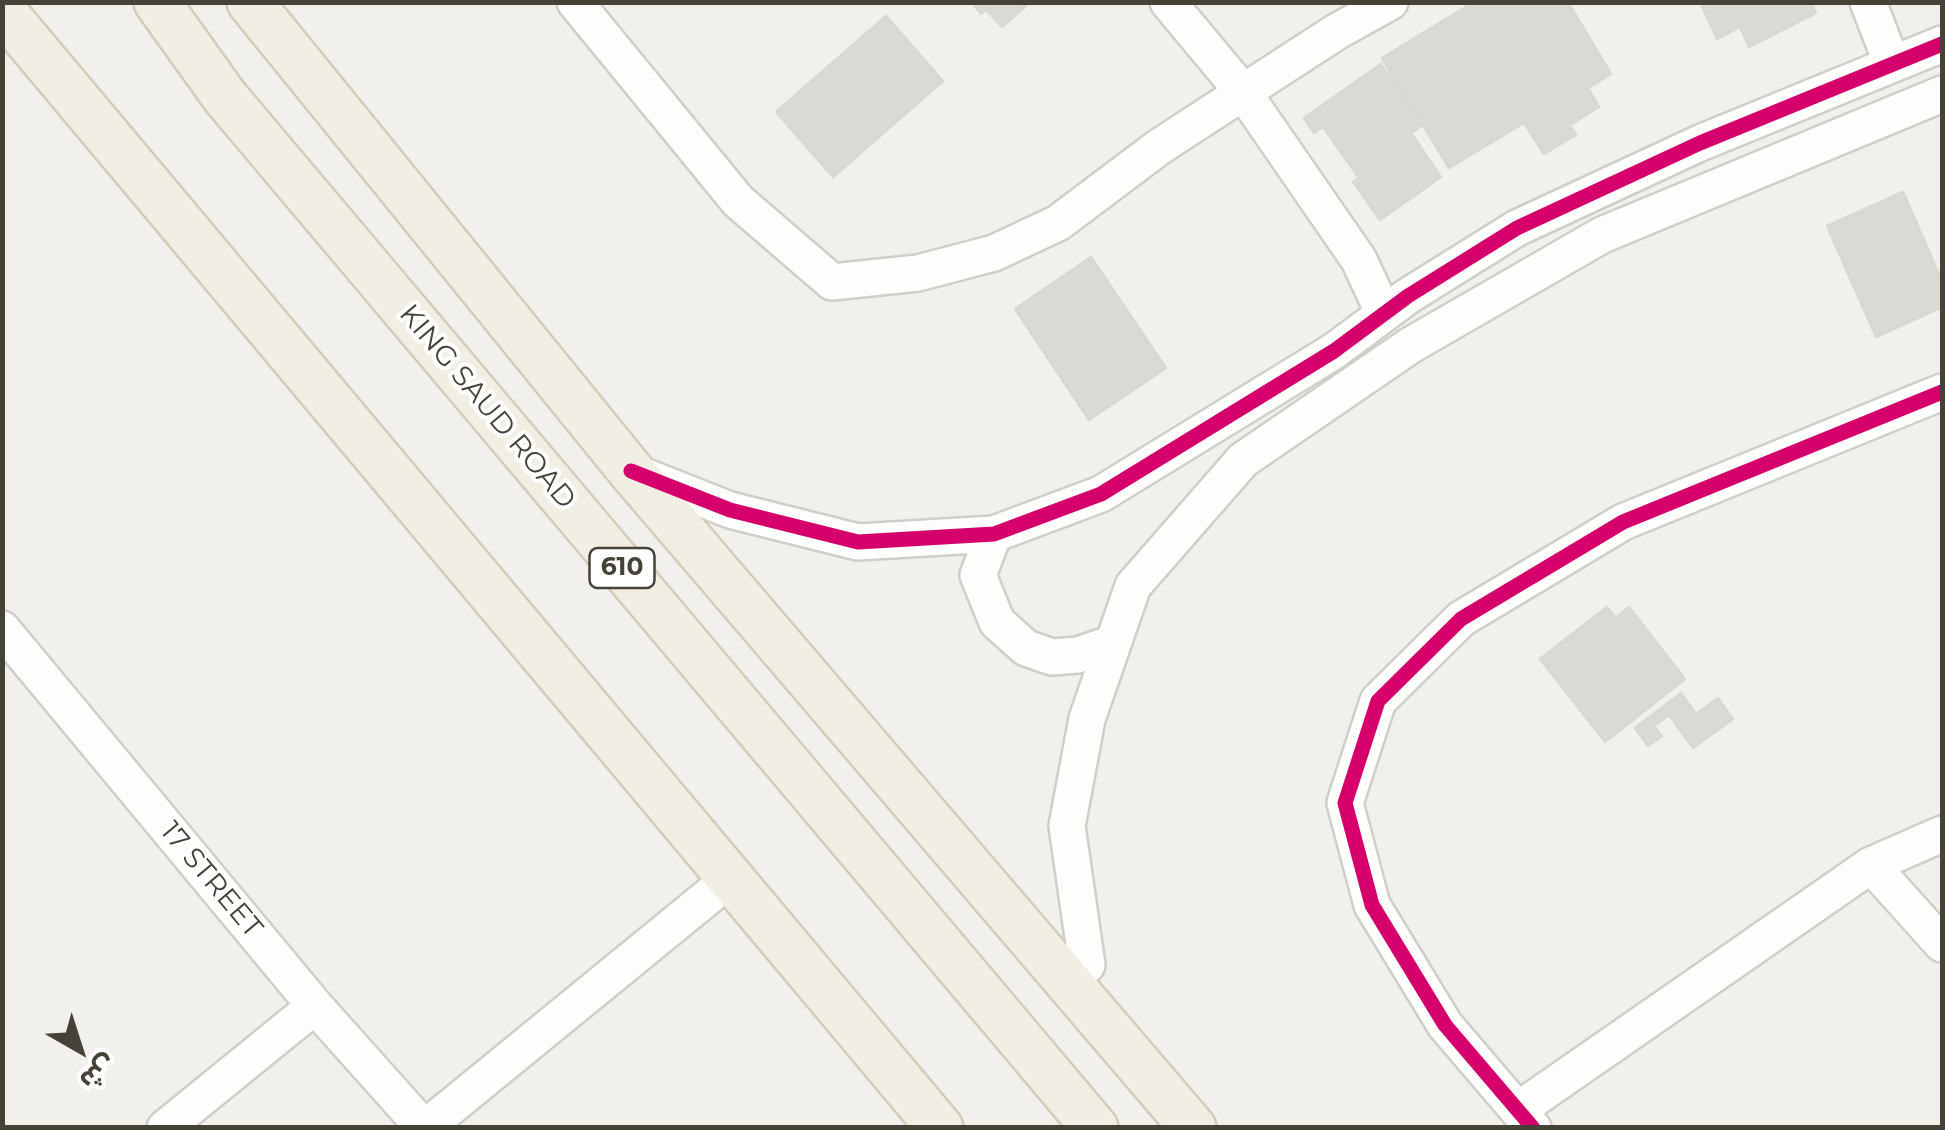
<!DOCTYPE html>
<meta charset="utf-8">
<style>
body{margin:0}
#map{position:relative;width:1945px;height:1130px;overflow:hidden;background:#f1f0ec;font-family:Montserrat,"Noto Sans Arabic",sans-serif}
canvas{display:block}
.frame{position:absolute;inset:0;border:5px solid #474237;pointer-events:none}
.north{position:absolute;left:30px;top:1000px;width:100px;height:100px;-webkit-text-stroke:8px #fff;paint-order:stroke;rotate:141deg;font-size:28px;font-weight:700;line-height:40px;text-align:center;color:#474237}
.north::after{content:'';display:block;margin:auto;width:35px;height:45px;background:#474237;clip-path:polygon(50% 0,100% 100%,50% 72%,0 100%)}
</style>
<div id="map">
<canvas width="1945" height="1130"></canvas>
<div class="frame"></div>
<div class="north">ش</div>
</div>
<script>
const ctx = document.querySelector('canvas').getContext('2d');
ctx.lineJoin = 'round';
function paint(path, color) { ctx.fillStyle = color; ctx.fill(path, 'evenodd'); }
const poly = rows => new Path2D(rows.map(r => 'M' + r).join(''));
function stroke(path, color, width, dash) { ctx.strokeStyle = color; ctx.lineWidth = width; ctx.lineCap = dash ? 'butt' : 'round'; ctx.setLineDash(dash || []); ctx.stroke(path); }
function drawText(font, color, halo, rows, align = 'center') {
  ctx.font = font + ' Montserrat,sans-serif'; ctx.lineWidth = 8; ctx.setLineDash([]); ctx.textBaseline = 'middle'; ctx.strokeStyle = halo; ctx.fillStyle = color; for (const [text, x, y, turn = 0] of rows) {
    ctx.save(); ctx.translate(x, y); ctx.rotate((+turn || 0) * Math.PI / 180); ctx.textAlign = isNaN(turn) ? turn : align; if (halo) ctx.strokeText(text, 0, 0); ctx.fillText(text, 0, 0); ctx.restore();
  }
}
const building = poly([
 [971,2,1030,2,1002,27,986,10,981,14,971,2],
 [1474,2,1568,2,1611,74,1588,88,1599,107,1570,125,1576,135,1544,154,1524,123,1449,168,1382,58,1474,2],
 [1700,2,1811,2,1816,13,1749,47,1740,27,1717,39,1700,2],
 [886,16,943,81,833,177,776,112,886,16],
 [1381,64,1423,125,1411,133,1441,177,1380,220,1353,182,1359,178,1323,127,1314,133,1304,118,1381,64],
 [1903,192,1942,281,1942,307,1876,337,1827,226,1903,192],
 [1091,257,1166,368,1089,420,1015,309,1091,257],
 [1607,607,1616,618,1629,607,1685,679,1605,742,1540,659,1607,607],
 [1681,693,1696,714,1718,698,1733,719,1693,748,1669,715,1654,726,1662,736,1648,746,1635,728,1681,693]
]);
paint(building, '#dbd9d4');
stroke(building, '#d9d7d1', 2.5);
const minor = poly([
 [575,2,738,201,832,282,918,273,994,253,1058,223,1159,147,1336,32,1390,2],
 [1168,2,1243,92,1359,260,1384,314],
 [1868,2,1892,64],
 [634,472,730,510,858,542,994,534,1101,494,1334,351,1408,296,1517,228,1700,143,1942,44],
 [994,534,978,575,997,622,1026,648,1052,657,1078,655,1113,643],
 [2,629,315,1006,424,1128],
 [1871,865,1942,944],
 [1087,965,1067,826,1087,719,1133,586,1243,460,1411,345,1602,235,1942,94],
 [1518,1110,1871,865,1942,834],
 [165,1128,315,1006],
 [425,1128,731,878],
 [1533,1128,1445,1025,1372,905,1345,803,1378,701,1461,619,1623,522,1942,392]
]);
const major = poly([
 [157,2,225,97,1095,1128],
 [250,2,631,471,1193,1128],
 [2,10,940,1128]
]);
stroke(minor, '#cfcec9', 40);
stroke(major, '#d2cdba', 50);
stroke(minor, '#fdfdfc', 35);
stroke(major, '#f1eee4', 45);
stroke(poly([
 [631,471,730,510,858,542,994,534,1101,494,1334,351,1408,296,1517,228,1700,143,1942,44],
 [1533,1128,1445,1025,1372,905,1345,803,1378,701,1461,619,1623,522,1942,392]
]), '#d6006c', 15);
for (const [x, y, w] of [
 [622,568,65]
]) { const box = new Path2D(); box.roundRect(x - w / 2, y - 20, w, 40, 8); ctx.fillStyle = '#fff'; ctx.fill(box); stroke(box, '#474237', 2.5); }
drawText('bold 25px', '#474237', null, [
 ["610",622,568]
]);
drawText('28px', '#474237', '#fff', [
 ["KING SAUD ROAD",487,407,50],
 ["17 STREET",211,880,50]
]);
</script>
